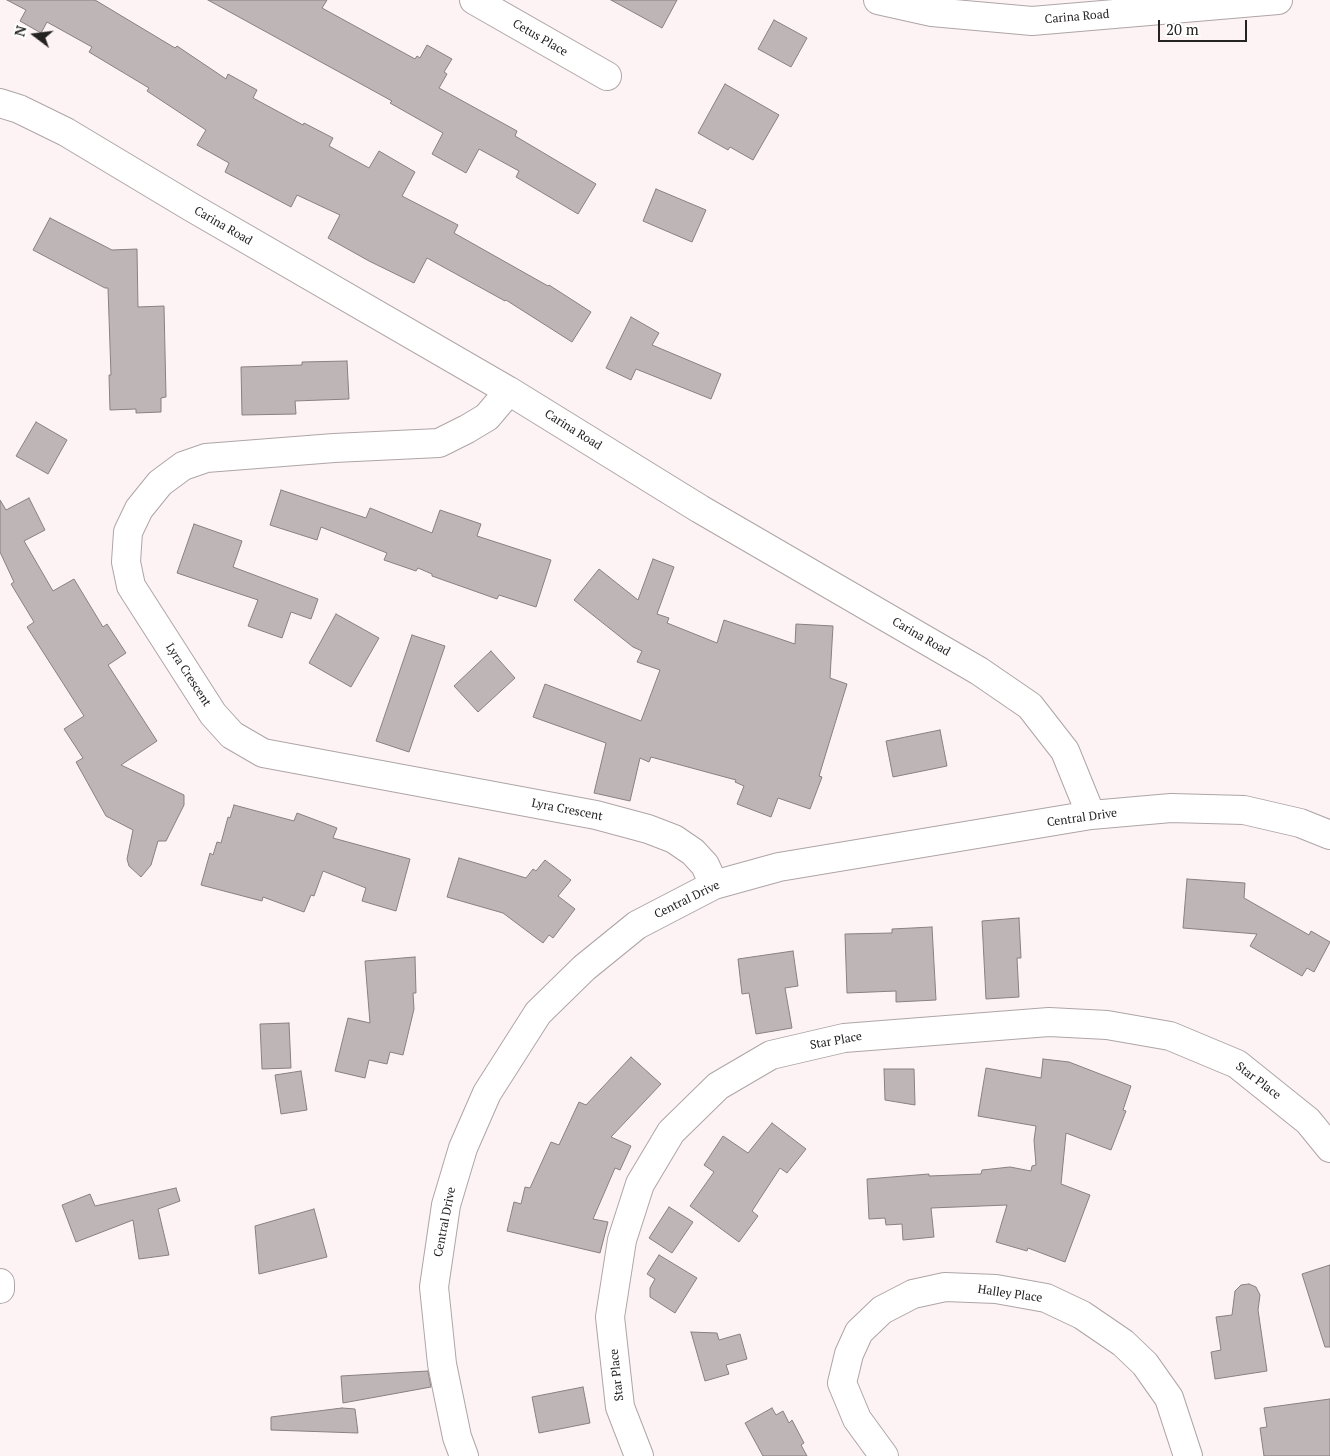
<!DOCTYPE html>
<style>
body{margin:0}
#map{position:relative;width:1330px;height:1456px;overflow:hidden;background:#fdf3f5;font-family:"PT Serif",serif}
canvas{display:block}
.north{position:absolute;left:10px;top:10px;width:50px;height:50px;-webkit-text-stroke:4px #fff;paint-order:stroke;rotate:285deg;font-size:14px;font-weight:700;line-height:20px;text-align:center;color:#252222}
.north::after{content:'';display:block;margin:auto;width:18px;height:22px;background:#252222;clip-path:polygon(50% 0,100% 100%,50% 72%,0 100%)}
.scale{position:absolute;left:1158px;top:20px;width:89px;height:22px;box-sizing:border-box;border:2px solid #252222;border-top:0;padding-left:6px;font-size:15px;line-height:18px;white-space:nowrap;color:#252222;-webkit-text-stroke:4px #fff;paint-order:stroke}
</style>
<div id="map">
<canvas width="1330" height="1456"></canvas>
<div class="north">N</div>
<div class="scale">20 m</div>
</div>
<script>
const ctx = document.querySelector('canvas').getContext('2d');
ctx.lineJoin = 'round';
function paint(path, color) { ctx.fillStyle = color; ctx.fill(path, 'evenodd'); }
const poly = rows => new Path2D(rows.map(r => 'M' + r).join(''));
function stroke(path, color, width, dash) { ctx.strokeStyle = color; ctx.lineWidth = width; ctx.lineCap = dash ? 'butt' : 'round'; ctx.setLineDash(dash || []); ctx.stroke(path); }
function drawText(font, color, halo, rows, align = 'center') {
  ctx.font = font + ' "PT Serif",serif'; ctx.lineWidth = 4.5; ctx.setLineDash([]); ctx.textBaseline = 'middle'; ctx.strokeStyle = halo; ctx.fillStyle = color; for (const [text, x, y, turn = 0] of rows) {
    ctx.save(); ctx.translate(x, y); ctx.rotate((+turn || 0) * Math.PI / 180); ctx.textAlign = isNaN(turn) ? turn : align; if (halo) ctx.strokeText(text, 0, 0); ctx.fillText(text, 0, 0); ctx.restore();
  }
}
const building = poly([
 [7,0,95,0,175,48,177,46,226,79,228,74,257,90,253,98,303,125,304,123,333,138,329,146,369,168,379,151,415,172,402,196,458,225,454,233,548,286,549,285,591,312,572,342,506,300,505,301,427,258,414,283,369,261,328,238,340,215,297,195,291,207,225,172,229,163,197,145,206,130,147,91,149,88,89,52,92,47,47,22,41,33,20,21,26,10,7,0],
 [208,0,327,0,322,8,415,59,417,56,420,58,427,45,452,59,444,72,447,74,439,88,517,131,515,136,596,184,578,214,516,177,519,171,479,149,466,173,432,154,443,133,390,103,392,101,208,0],
 [611,0,677,0,662,28,611,0],
 [774,20,807,38,791,67,758,49,774,20],
 [725,84,779,115,753,160,730,147,728,150,698,133,725,84],
 [656,189,706,210,692,242,643,221,656,189],
 [50,218,112,250,137,249,138,307,164,306,166,397,161,398,161,412,136,413,136,409,110,410,109,375,111,375,108,288,105,288,33,250,50,218],
 [631,317,659,333,652,345,721,374,711,399,636,369,631,380,606,368,631,317],
 [347,361,349,399,295,401,296,414,242,415,241,367,302,365,302,362,347,361],
 [36,422,67,440,48,474,16,456,36,422],
 [281,490,366,518,370,508,432,533,440,510,481,524,477,536,551,560,536,607,499,595,497,599,432,576,432,574,418,568,416,571,384,560,387,553,321,527,317,540,270,525,281,490],
 [29,498,45,530,24,541,53,591,74,579,103,627,107,624,126,653,108,665,157,741,121,765,184,795,184,805,166,841,158,841,151,865,141,877,129,866,127,859,133,830,106,816,76,762,83,758,64,729,84,716,27,627,34,622,11,584,14,582,0,552,0,500,6,510,29,498],
 [194,524,242,541,233,567,318,599,311,619,291,612,282,638,248,626,258,600,177,573,194,524],
 [653,559,674,567,657,614,669,618,667,623,717,643,724,620,795,644,796,624,833,626,830,678,847,684,819,776,822,777,810,809,778,798,771,817,737,804,744,786,735,782,736,780,651,757,649,762,640,758,630,801,594,793,606,743,533,717,545,684,641,721,660,670,637,662,642,651,633,647,574,600,599,569,638,600,653,559],
 [336,614,379,638,351,687,309,663,336,614],
 [412,635,445,646,409,752,376,741,412,635],
 [491,651,515,678,478,712,454,686,491,651],
 [940,730,947,766,893,777,886,741,940,730],
 [234,805,294,821,297,813,337,828,333,838,410,859,396,911,362,901,366,888,323,871,314,896,311,895,304,912,263,897,262,901,201,885,210,853,213,855,217,842,221,843,228,817,230,818,234,805],
 [459,858,526,878,533,869,536,871,545,860,571,880,558,896,575,909,553,938,549,935,543,943,503,913,447,897,459,858],
 [1187,879,1245,883,1244,898,1309,935,1311,931,1330,942,1314,972,1307,968,1302,976,1250,946,1257,934,1183,928,1187,879],
 [1019,918,1021,958,1017,958,1019,997,986,999,982,921,1019,918],
 [932,927,936,1000,896,1002,896,991,847,993,845,934,892,933,892,929,932,927],
 [793,951,798,986,785,988,792,1028,756,1034,749,993,742,994,738,959,793,951],
 [415,957,416,993,413,993,414,1009,403,1055,390,1052,387,1064,369,1060,365,1078,335,1071,348,1018,370,1023,365,961,415,957],
 [289,1023,291,1068,262,1069,260,1024,289,1023],
 [631,1057,661,1084,611,1137,631,1146,620,1170,615,1168,593,1219,608,1222,600,1253,507,1231,514,1202,521,1204,525,1187,530,1188,551,1142,559,1145,579,1102,586,1105,631,1057],
 [1043,1059,1069,1062,1131,1086,1123,1110,1126,1111,1111,1150,1066,1133,1061,1184,1090,1195,1065,1262,1028,1248,1027,1251,996,1242,1007,1205,931,1208,934,1237,903,1240,902,1224,886,1225,885,1218,869,1219,867,1179,929,1174,929,1176,981,1174,982,1170,1010,1167,1031,1171,1032,1166,1036,1165,1034,1140,1036,1126,978,1116,986,1068,1041,1078,1043,1059],
 [884,1069,914,1069,915,1105,885,1100,884,1069],
 [301,1071,307,1110,281,1114,275,1075,301,1071],
 [772,1123,806,1149,787,1173,780,1168,752,1211,758,1216,739,1242,690,1206,714,1172,704,1165,723,1136,748,1153,772,1123],
 [176,1188,180,1201,158,1209,169,1255,139,1259,133,1220,76,1242,62,1205,90,1194,95,1206,176,1188],
 [669,1207,693,1222,672,1253,649,1238,669,1207],
 [314,1209,327,1257,259,1274,255,1226,314,1209],
 [659,1255,697,1278,675,1313,650,1297,650,1288,655,1279,647,1274,659,1255],
 [1330,1265,1330,1347,1325,1347,1302,1274,1330,1265],
 [1249,1284,1256,1287,1260,1295,1258,1310,1267,1371,1215,1379,1211,1352,1221,1350,1216,1317,1232,1315,1235,1291,1241,1285,1249,1284],
 [691,1332,717,1333,719,1340,740,1334,747,1359,726,1365,729,1374,705,1381,691,1332],
 [428,1371,431,1387,343,1403,341,1376,428,1371],
 [583,1387,590,1423,539,1433,532,1397,583,1387],
 [1330,1399,1330,1456,1264,1456,1260,1428,1267,1427,1264,1408,1330,1399],
 [342,1408,355,1409,358,1433,271,1430,271,1417,342,1408],
 [772,1408,776,1415,783,1411,789,1423,792,1420,804,1443,801,1445,807,1456,763,1456,745,1423,772,1408]
]);
paint(building, '#beb5b6');
stroke(building, '#888081', 1);
const street = poly([
 [474,0,607,76],
 [878,0,932,12,1032,21,1278,0],
 [0,103,19,109,66,132,191,207,509,391,700,509,979,671,1030,706,1065,751,1091,815],
 [509,391,487,417,467,429,439,443,334,448,206,458,183,466,160,483,139,509,128,532,126,562,131,586,213,714,232,735,263,753,596,815,648,829,674,839,693,852,705,865,714,885],
 [0,1283,0,1289],
 [464,1456,457,1437,442,1364,434,1287,446,1205,463,1148,487,1093,538,1013,584,968,637,925,714,885,779,867,1091,815,1171,808,1244,810,1300,823,1330,835],
 [639,1456,620,1407,610,1317,622,1240,640,1184,671,1132,718,1086,771,1055,844,1038,1049,1022,1107,1025,1170,1036,1237,1064,1308,1121,1330,1148],
 [884,1456,857,1419,842,1383,849,1354,859,1332,882,1310,913,1294,945,1287,996,1289,1046,1298,1082,1315,1123,1343,1145,1364,1169,1398,1188,1456]
]);
stroke(street, '#aea5a6', 30);
stroke(street, '#fff', 28);
drawText('12px', '#252222', '#fff', [
 ["Carina Road",1077,17,-5],
 ["Cetus Place",540,38,30],
 ["Carina Road",223,226,30],
 ["Carina Road",573,430,32],
 ["Carina Road",921,637,30],
 ["Lyra Crescent",188,675,57],
 ["Lyra Crescent",567,810,11],
 ["Central Drive",1082,818,-8],
 ["Central Drive",687,900,-26],
 ["Star Place",836,1041,-10],
 ["Star Place",1258,1081,37],
 ["Central Drive",445,1222,-79],
 ["Halley Place",1010,1294,8],
 ["Star Place",617,1375,-96]
]);
</script>
